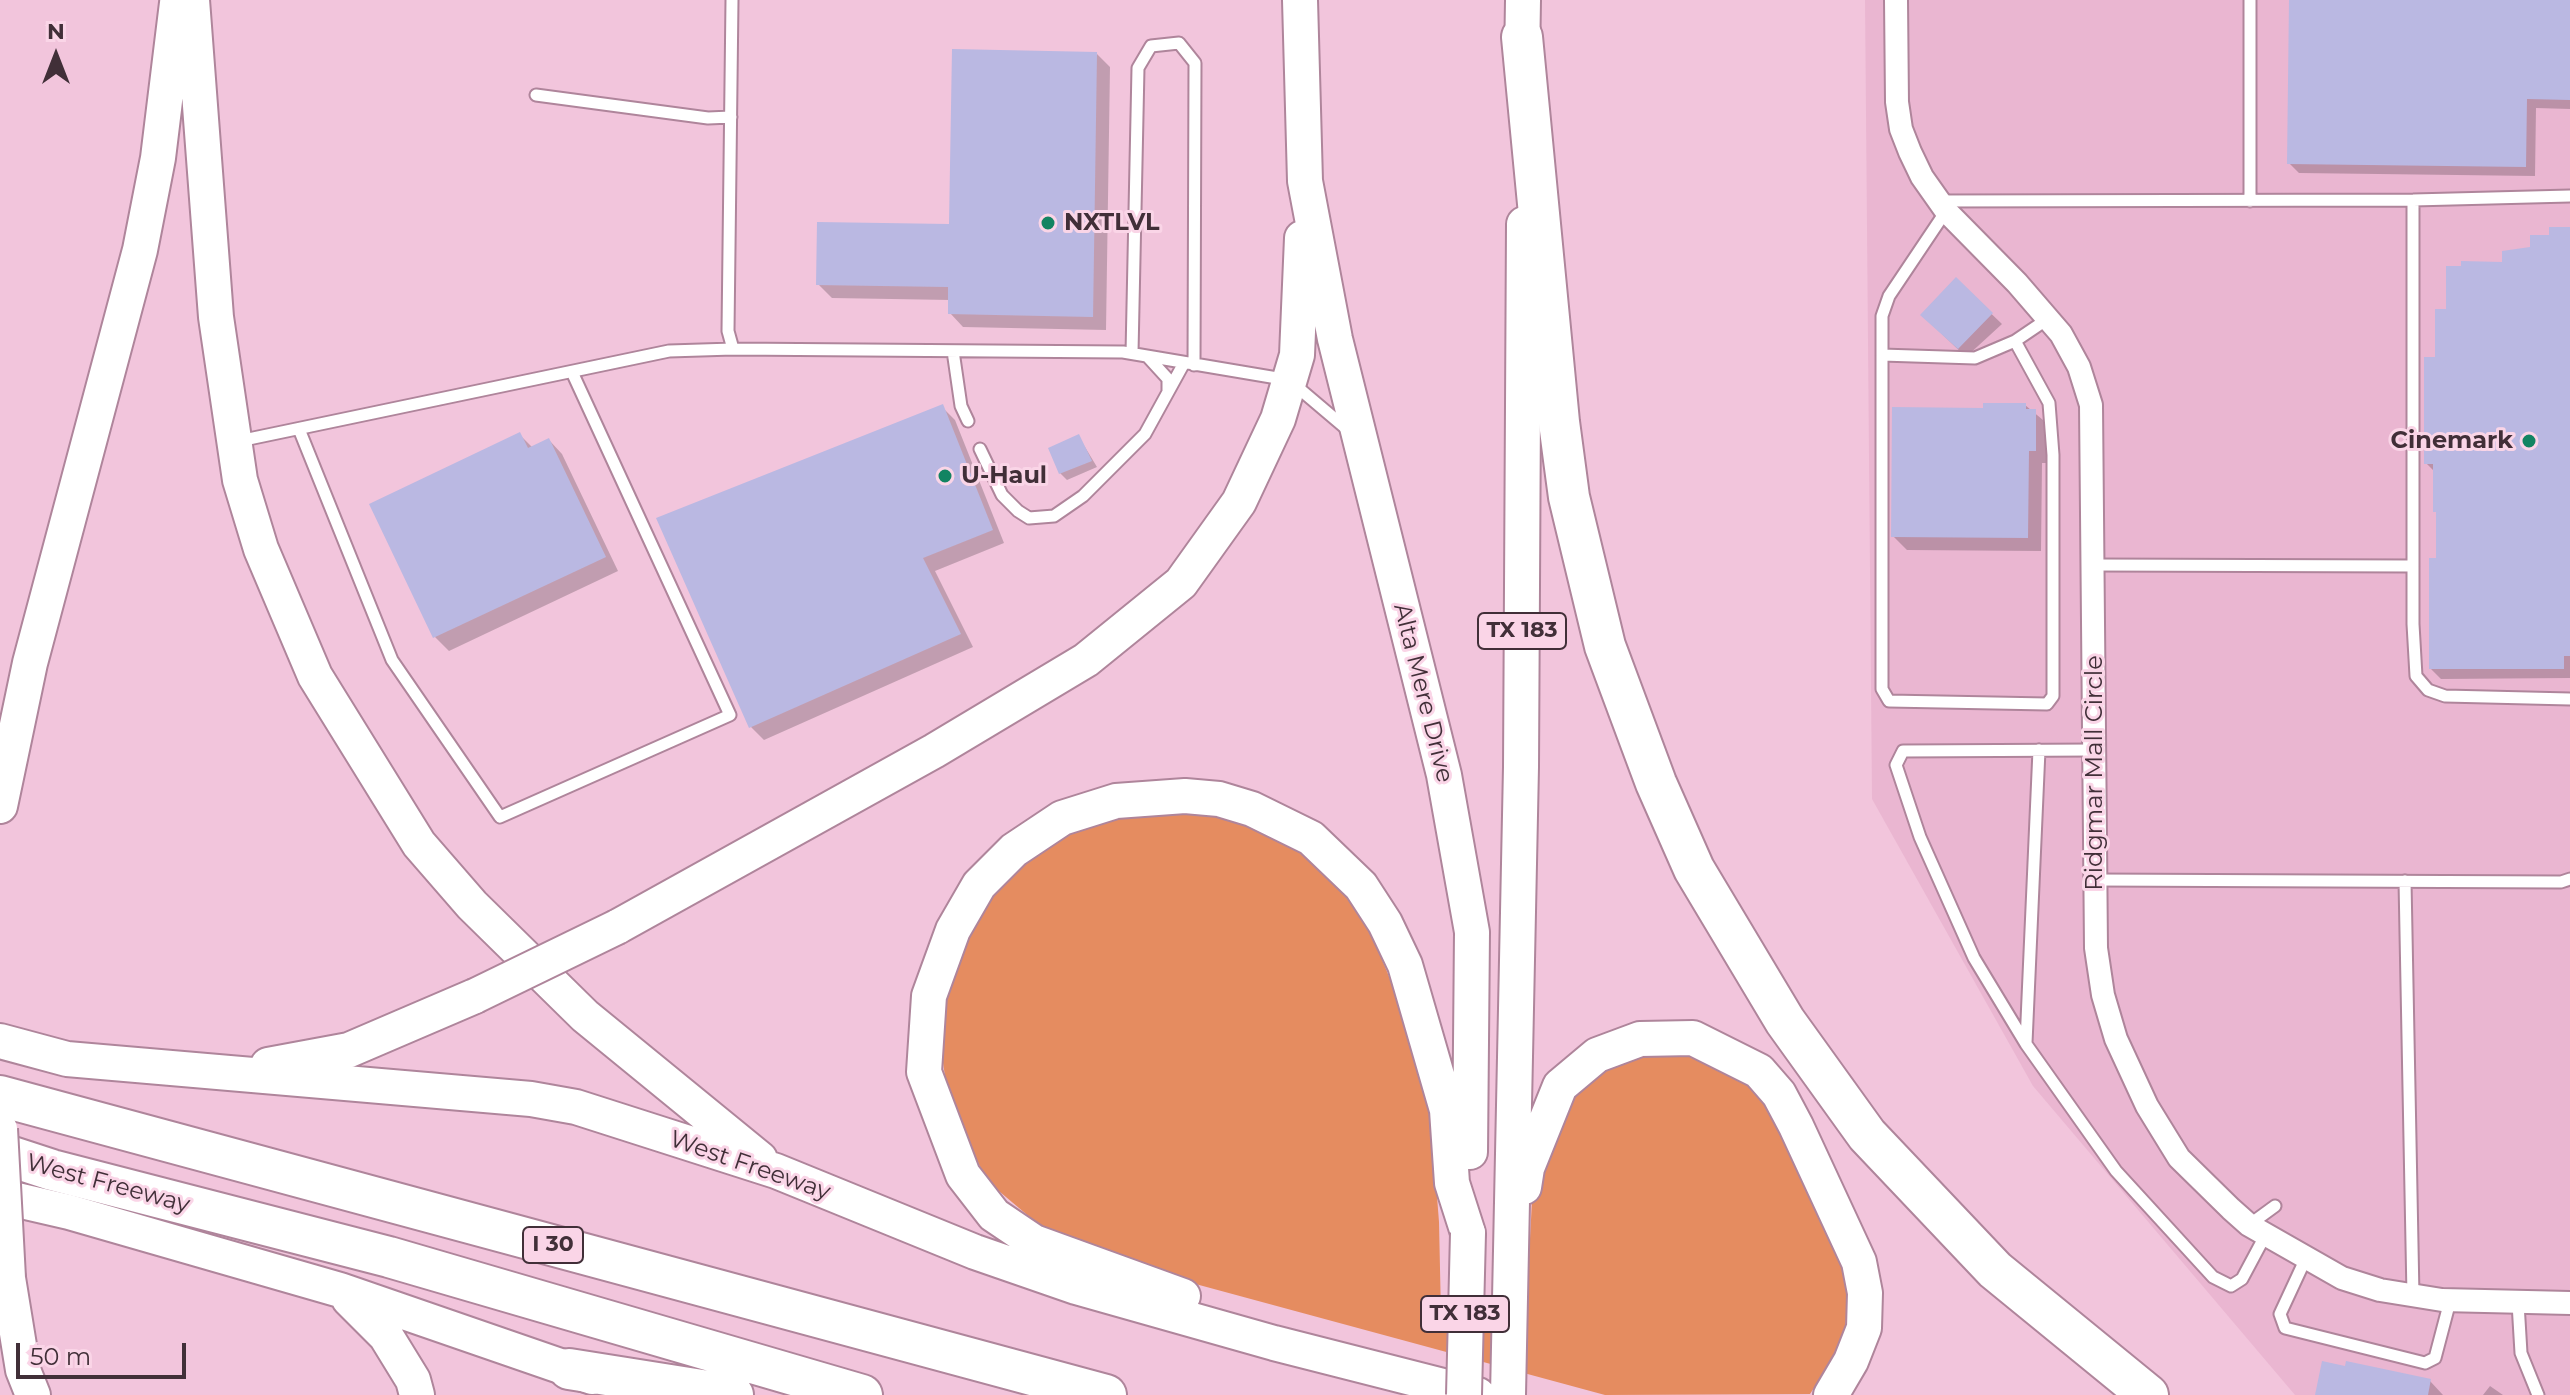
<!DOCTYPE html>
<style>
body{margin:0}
#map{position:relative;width:2570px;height:1395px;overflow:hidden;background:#f2c5dc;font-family:Montserrat,sans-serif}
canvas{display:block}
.north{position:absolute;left:16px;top:16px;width:80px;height:80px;-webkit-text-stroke:6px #fad5e7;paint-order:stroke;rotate:0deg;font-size:22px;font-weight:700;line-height:32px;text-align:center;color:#412f38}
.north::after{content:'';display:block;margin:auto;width:28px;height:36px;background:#412f38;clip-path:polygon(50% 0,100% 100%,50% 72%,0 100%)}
.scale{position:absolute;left:16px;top:1343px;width:170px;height:36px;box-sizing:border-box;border:4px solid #412f38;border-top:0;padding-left:10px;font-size:24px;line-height:28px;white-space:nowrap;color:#412f38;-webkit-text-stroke:6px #fad5e7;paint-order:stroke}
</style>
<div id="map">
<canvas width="2570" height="1395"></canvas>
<div class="north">N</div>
<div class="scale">50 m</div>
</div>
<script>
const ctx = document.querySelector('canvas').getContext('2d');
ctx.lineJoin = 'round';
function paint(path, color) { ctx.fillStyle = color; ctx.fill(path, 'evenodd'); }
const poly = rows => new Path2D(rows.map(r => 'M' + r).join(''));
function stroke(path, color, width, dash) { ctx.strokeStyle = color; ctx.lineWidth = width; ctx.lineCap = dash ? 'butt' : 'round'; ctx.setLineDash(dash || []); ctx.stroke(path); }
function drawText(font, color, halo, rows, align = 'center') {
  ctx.font = font + ' Montserrat,sans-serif'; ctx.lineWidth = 6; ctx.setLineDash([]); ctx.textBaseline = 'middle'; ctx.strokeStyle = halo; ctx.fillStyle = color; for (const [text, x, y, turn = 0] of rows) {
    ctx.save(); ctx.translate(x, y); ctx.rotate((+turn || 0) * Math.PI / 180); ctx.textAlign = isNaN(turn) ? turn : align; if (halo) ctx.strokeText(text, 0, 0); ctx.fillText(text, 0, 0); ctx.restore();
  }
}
paint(poly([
 [1865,0,2570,0,2570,1395,2295,1395,2033,1086,1872,799]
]), '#eab6d1');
paint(poly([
 [1165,807,1224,813,1298,843,1358,901,1427,1069,1439,1222,1441,1315,1525,1332,1533,1182,1553,1132,1580,1084,1612,1059,1688,1049,1724,1065,1773,1106,1850,1287,1843,1344,1810,1394,1605,1395,1107,1260,1051,1235,987,1181,949,1102,941,1050,944,982,990,889,1067,828]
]), '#e58c60');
paint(poly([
 [2291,0,2570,0,2570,109,2536,108,2535,176,2299,173,2289,163],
 [1097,54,1110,67,1106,330,963,327,950,313,950,300,832,298,818,284,951,226],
 [2570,229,2570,678,2441,679,2431,669,2438,560,2435,472,2426,463,2437,359,2448,311,2504,264],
 [1956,280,2002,324,1966,357,1922,315],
 [2025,405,2049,425,2048,463,2042,463,2041,551,1907,550,1893,536,1985,410],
 [942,407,955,420,1004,543,935,571,973,647,764,740,751,727,659,519],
 [520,435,533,448,549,440,562,454,618,571,449,651,435,637,372,505],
 [1079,437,1097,467,1067,480,1060,473],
 [2430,1381,2443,1395,2317,1395],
 [2490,1386,2503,1395,2483,1395]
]), '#0003');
paint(poly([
 [2289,0,2570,0,2570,100,2527,99,2526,167,2287,164],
 [952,49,1097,52,1093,317,948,314,948,287,816,285,817,222,949,224],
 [2549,227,2570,227,2570,656,2564,656,2564,669,2429,669,2429,558,2436,558,2436,512,2433,512,2433,464,2424,464,2424,357,2435,357,2435,309,2446,309,2446,266,2461,266,2461,261,2502,262,2502,251,2530,247,2530,235,2549,235],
 [1956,277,1993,313,1958,349,1920,315],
 [1983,403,2026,403,2026,409,2036,409,2036,451,2029,451,2028,538,1891,537,1892,407,1983,408],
 [943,404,993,530,923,558,961,634,749,728,656,518],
 [520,432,528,448,549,438,606,557,433,638,369,504],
 [1079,434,1092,461,1059,474,1048,448],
 [2322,1361,2345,1366,2346,1361,2431,1379,2428,1395,2315,1395]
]), '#bab8e2');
const lane = poly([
 [536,95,708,118,731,117],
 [2413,200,2413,624,2416,676,2428,690,2445,696,2570,699],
 [1939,201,2413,200,2570,196],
 [2250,201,2250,0],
 [1946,211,1889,296,1882,316,1882,689,1889,701,2047,704,2053,696,2053,455,2049,403,2015,341,2049,318],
 [733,349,1123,352,1289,380,1348,430],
 [953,351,961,406,968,421],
 [1132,353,1138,68,1151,46,1179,43,1195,63,1194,365],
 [1882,355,1975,358,2015,341],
 [1147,356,1168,379,1168,390],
 [299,429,392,660,500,817,730,715,572,372],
 [239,441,669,351,733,349,728,331,732,0],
 [980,449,1002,495,1018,511,1029,518,1054,516,1083,496,1145,434,1184,363],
 [2094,565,2413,566],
 [2094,750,1903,751,1896,765,1920,837,1974,958,2026,1044,2116,1171,2213,1277,2231,1286,2242,1279,2266,1234],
 [2095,880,2561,882,2570,879],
 [2405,881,2413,1296],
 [2026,1043,2039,750],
 [2249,1225,2275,1206],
 [2306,1258,2280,1314,2285,1328,2425,1363,2435,1358,2450,1301],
 [2518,1303,2521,1353,2538,1395]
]);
const street = poly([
 [1896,0,1897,102,1901,129,1910,152,1922,177,1946,211,2017,283,2061,334,2079,367,2091,405,2096,948,2103,995,2116,1039,2147,1106,2179,1158,2231,1209,2249,1225,2342,1278,2380,1290,2442,1300,2570,1303]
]);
const primary = poly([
 [192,0,216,317,240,480,261,549,315,676,419,844,472,905,585,1016,760,1159],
 [1300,0,1305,181,1335,339,1444,775,1472,932,1470,1152],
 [1522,63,1523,0],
 [0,806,30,663,140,250,158,158,177,3],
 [617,927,934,751,1086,660,1181,583,1239,502,1278,419,1297,355,1302,238],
 [0,1041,67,1059,531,1099,576,1107,776,1171,975,1252,1076,1287,1274,1343,1478,1395],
 [268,1065,349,1050,475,996],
 [1524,1187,1527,1168,1560,1086,1597,1055,1640,1039,1693,1038,1759,1071,1779,1094,1796,1126,1859,1262,1865,1293,1864,1328,1851,1361,1831,1395],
 [0,1196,69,1212,340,1290,592,1377],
 [8,1278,23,1370,33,1395],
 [1183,1296,1034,1242,994,1215,963,1175,924,1072,929,996,953,930,979,885,1014,850,1062,818,1116,801,1185,796,1219,799,1252,809,1311,838,1361,886,1385,923,1405,965,1447,1110,1452,1183,1468,1233],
 [349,1299,386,1336,413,1380,417,1395],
 [1508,1395,1521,767,1524,224]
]);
const highway = poly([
 [1522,37,1559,422,1569,497,1605,646,1656,783,1694,869,1785,1021,1867,1135,1995,1270,2148,1395],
 [0,1096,1106,1395],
 [0,1153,52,1170,389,1257,862,1395],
 [569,1369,733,1395]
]);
stroke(lane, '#af859b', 15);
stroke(street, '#af859b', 26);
stroke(primary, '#af859b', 38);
stroke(highway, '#af859b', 44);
stroke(lane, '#fff', 11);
stroke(street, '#fff', 22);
stroke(primary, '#fff', 34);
stroke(highway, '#fff', 40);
const primaryBridge = poly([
 [475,996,617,927],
 [0,1129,8,1278],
 [1464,1395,1468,1233]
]);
stroke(primaryBridge, '#af859b', 38, []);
stroke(primaryBridge, '#fff', 34);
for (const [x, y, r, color] of [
 [1048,223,8,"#128462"],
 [2529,441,8,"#128462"],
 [945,476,8,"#128462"]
]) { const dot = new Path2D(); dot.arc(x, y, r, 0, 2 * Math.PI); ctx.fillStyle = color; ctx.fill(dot); stroke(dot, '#fad5e7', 3); }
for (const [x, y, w] of [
 [1522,631,88],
 [553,1245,60],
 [1465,1314,88]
]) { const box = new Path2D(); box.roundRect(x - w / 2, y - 18, w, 36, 6); ctx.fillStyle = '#fad5e7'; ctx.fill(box); stroke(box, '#412f38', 2); }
drawText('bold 22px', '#412f38', null, [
 ["TX 183",1522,631],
 ["I 30",553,1245],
 ["TX 183",1465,1314]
]);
drawText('bold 24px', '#412f38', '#fad5e7', [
 ["NXTLVL",1064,223],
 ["Cinemark",2513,441,"right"],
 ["U-Haul",961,476]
], 'left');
drawText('24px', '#412f38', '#fad5e7', [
 ["Alta Mere Drive",1423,693,76],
 ["Ridgmar Mall Circle",2095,773,-90],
 ["West Freeway",750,1166,19],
 ["West Freeway",108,1184,15]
]);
</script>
